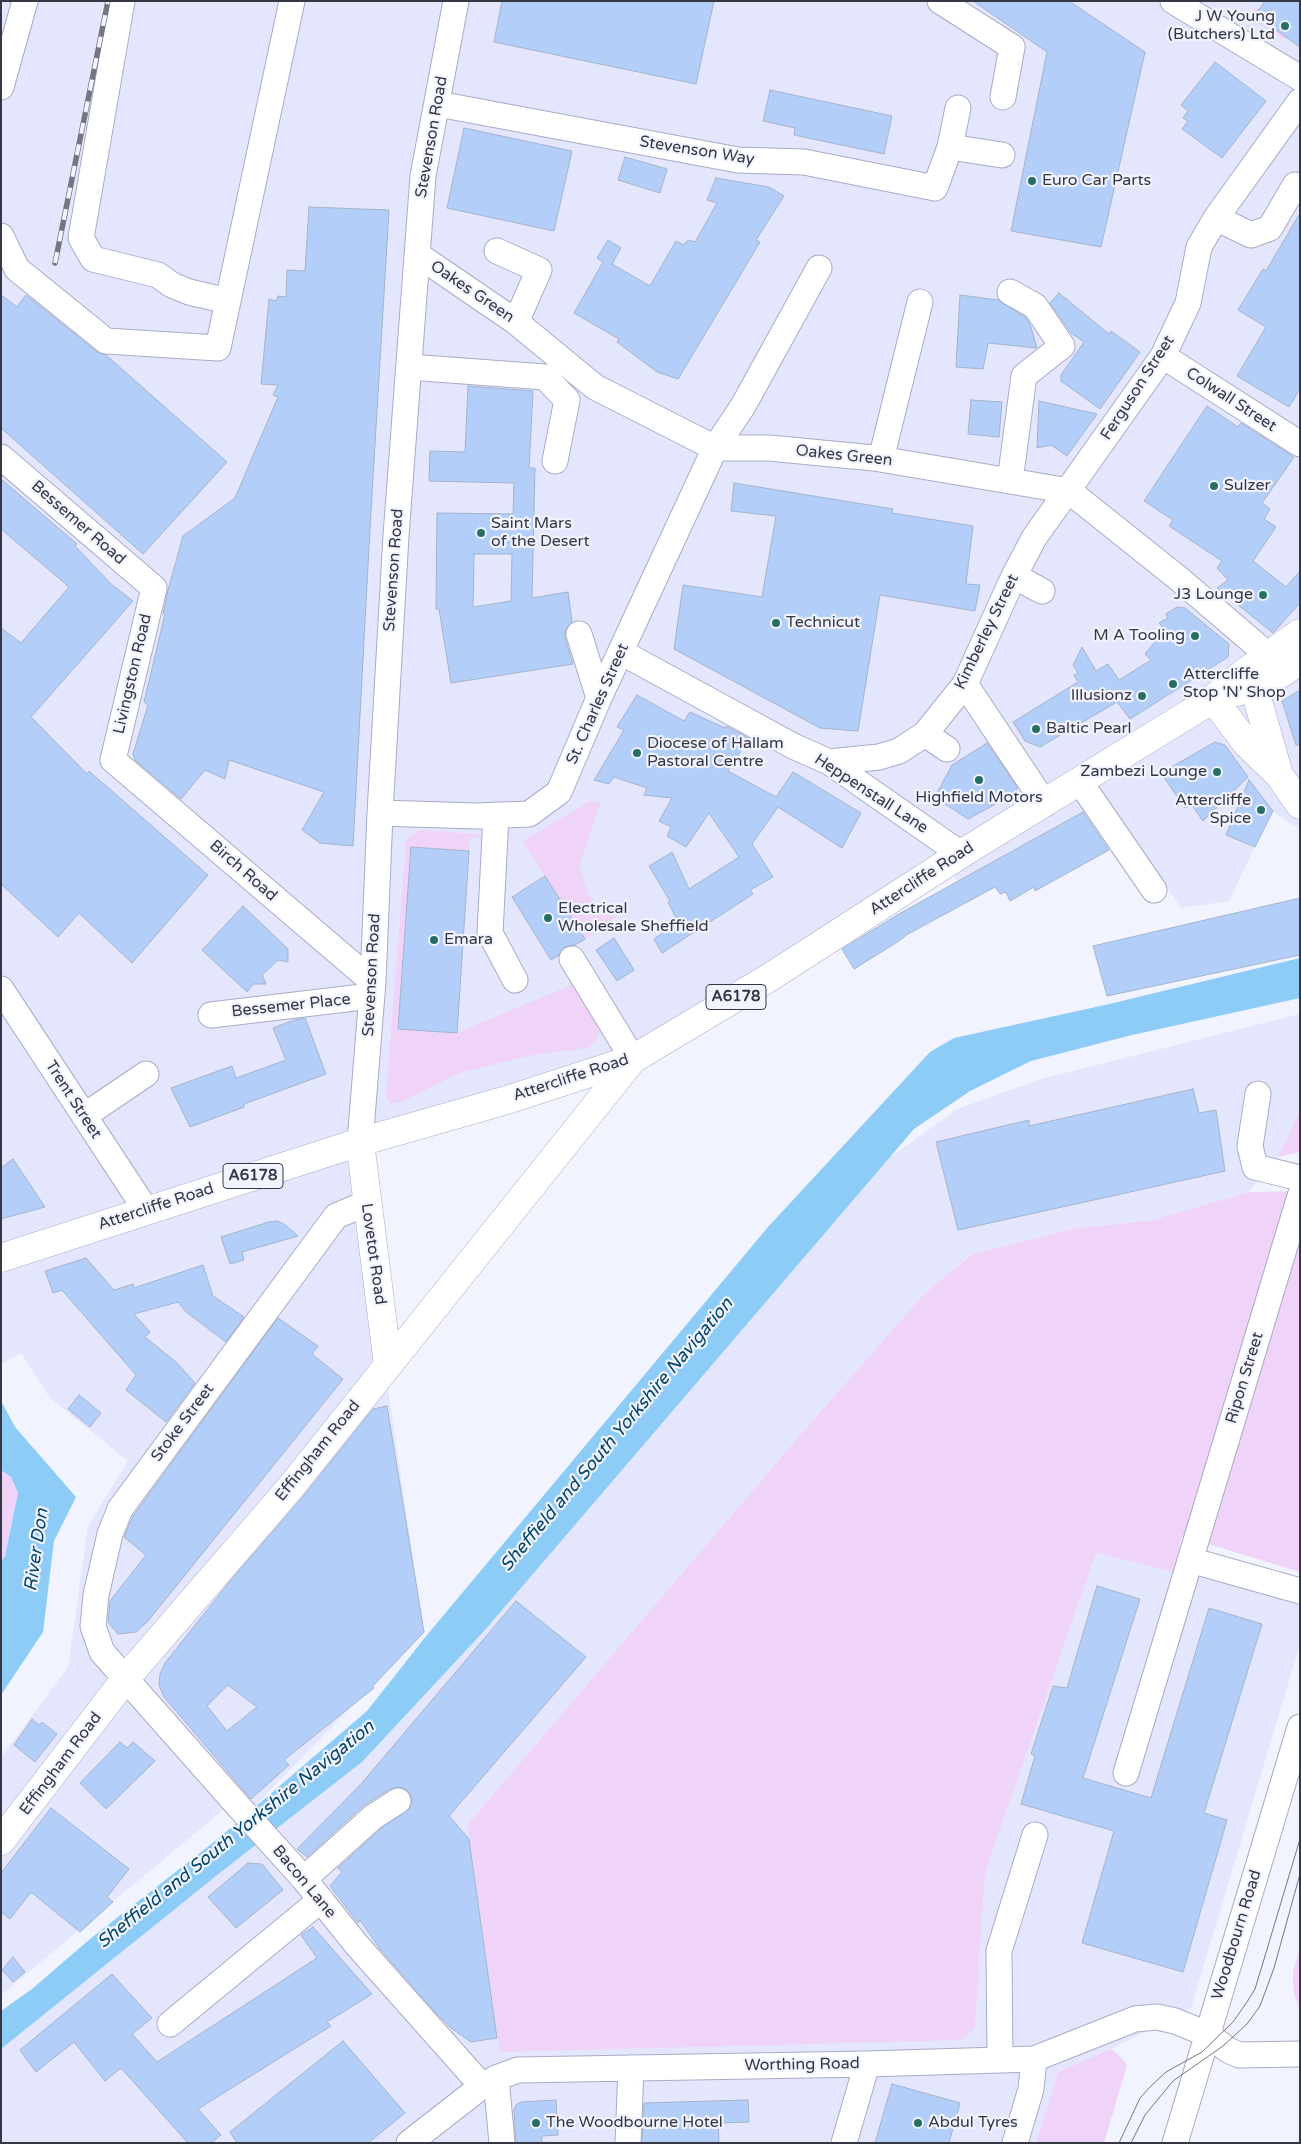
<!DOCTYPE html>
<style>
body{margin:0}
#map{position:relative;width:1301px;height:2144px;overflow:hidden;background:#f1f3ff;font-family:"Varela Round",sans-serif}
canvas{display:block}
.frame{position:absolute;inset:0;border:2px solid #353742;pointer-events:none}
</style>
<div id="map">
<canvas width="1301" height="2144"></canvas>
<div class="frame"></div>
</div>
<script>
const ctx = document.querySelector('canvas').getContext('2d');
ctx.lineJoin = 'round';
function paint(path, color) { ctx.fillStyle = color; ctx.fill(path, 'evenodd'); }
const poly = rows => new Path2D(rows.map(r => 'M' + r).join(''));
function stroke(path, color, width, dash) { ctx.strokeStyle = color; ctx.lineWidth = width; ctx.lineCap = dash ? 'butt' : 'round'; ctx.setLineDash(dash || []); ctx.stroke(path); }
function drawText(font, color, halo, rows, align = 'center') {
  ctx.font = font + ' "Varela Round",sans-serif'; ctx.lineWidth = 4.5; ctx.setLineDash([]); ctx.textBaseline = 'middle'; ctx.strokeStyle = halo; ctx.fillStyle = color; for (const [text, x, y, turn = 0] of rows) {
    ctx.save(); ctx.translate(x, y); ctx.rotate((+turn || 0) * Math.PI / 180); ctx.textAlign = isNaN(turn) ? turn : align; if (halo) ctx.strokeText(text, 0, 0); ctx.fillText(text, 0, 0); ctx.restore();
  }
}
paint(poly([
 [1,1,1300,1,1300,830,1272,811,1229,901,1181,908,1136,842,1088,809,958,882,940,857,646,1045,1,1254],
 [1300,1014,1300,1110,1278,1157,1249,1192,1149,1221,1076,1228,971,1254,924,1294,796,1439,468,1824,975,2027,985,1873,1096,1553,1300,1601,1300,1644,1191,2008,1111,2049,1058,2072,1036,2143,1,2143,1,2049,221,1872,362,1762,485,1630,884,1162,957,1109,1041,1079],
 [360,1155,384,1362,424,1632,247,1814,230,1804,1,1995,1,1758,68,1667,88,1526,128,1461,50,1398,21,1353,1,1364,1,1273]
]), '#e3e6fc');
paint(poly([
 [1256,7,1287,37,1284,39,1252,20],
 [590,801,601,802,579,865,589,897,616,917,585,939,523,841],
 [420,830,491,835,491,839,471,837,469,851,411,847,398,1029,457,1033,576,983,602,1027,596,1041,587,1048,532,1055,459,1073,402,1102,391,1103,386,1097,406,843,409,837],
 [1300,1110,1300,1152,1278,1157],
 [1300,1191,1300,1572,1182,1536,1174,1572,1096,1553,985,1873,975,2028,961,2040,500,2052,468,1824,799,1436,924,1294,972,1254,1076,1228,1149,1221,1249,1192],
 [1,1470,11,1477,18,1493,5,1556,1,1562],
 [1300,1948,1300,2009,1294,1995,1293,1984,1293,1972],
 [1111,2049,1121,2057,1127,2065,1104,2143,1036,2143,1058,2072]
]), '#efd3f8');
paint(poly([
 [1300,958,1300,998,1132,1035,1031,1061,970,1091,914,1129,485,1630,362,1762,221,1872,1,2049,1,2011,32,1989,90,1939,219,1838,367,1711,427,1635,768,1227,930,1052,954,1038,1105,1005],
 [1,1401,15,1427,76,1497,54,1541,43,1632,1,1695,1,1562,5,1556,18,1493,11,1477,1,1470]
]), '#8eccf8');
const building = poly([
 [502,1,714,1,696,84,494,42,502,1],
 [973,1,1069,1,1145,52,1101,247,1011,231,1047,52,973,1],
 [1265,1,1300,1,1300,47,1255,15,1265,1],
 [1215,62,1266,101,1222,158,1182,129,1188,121,1183,118,1188,111,1181,105,1215,62],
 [770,90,892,116,884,154,794,135,795,128,763,121,770,90],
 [464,128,572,151,554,231,447,208,464,128],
 [625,157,667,169,660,193,618,180,625,157],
 [716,178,769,187,784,196,756,240,760,242,678,379,657,372,617,342,619,339,574,313,603,262,597,258,608,240,621,248,612,264,650,286,676,241,684,245,688,240,695,242,717,203,707,200,716,178],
 [309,207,389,210,370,528,353,846,320,843,302,830,324,792,229,760,225,779,205,770,181,799,135,760,133,754,148,705,144,702,165,614,163,614,168,590,183,536,235,498,278,397,273,395,278,385,261,384,269,299,276,301,278,296,286,297,287,270,305,271,309,207],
 [1300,213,1300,389,1289,407,1237,376,1266,327,1238,310,1263,269,1266,271,1300,213],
 [1059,293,1109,334,1111,331,1140,352,1100,409,1061,381,1061,375,1084,342,1071,333,1050,303,1059,293],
 [1,295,17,307,26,295,97,352,106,355,227,462,143,554,1,428,1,295],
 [960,295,998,300,1025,317,1030,324,1037,348,988,343,983,369,956,367,960,295],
 [468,386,533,391,529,468,535,468,532,598,568,592,572,622,565,630,565,638,573,664,451,683,439,609,436,609,437,513,513,514,514,483,429,481,430,451,465,452,468,386],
 [474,554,512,554,511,601,473,607,474,554],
 [971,400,1002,402,999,437,968,434,971,400],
 [1039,401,1097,414,1067,456,1051,445,1037,448,1039,401],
 [1207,406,1238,427,1241,423,1294,457,1262,503,1270,509,1264,519,1276,527,1253,561,1286,587,1300,571,1300,603,1273,633,1217,588,1228,580,1217,568,1222,561,1169,526,1173,520,1144,501,1207,406],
 [1,479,77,544,75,546,111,584,133,601,31,717,87,774,89,771,208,875,132,963,79,913,58,937,1,884,1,628,21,643,69,587,1,529,1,479],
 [734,483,893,509,892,513,973,526,966,584,980,585,975,611,880,595,858,731,820,728,674,649,683,585,762,597,776,516,731,511,734,483],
 [1177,607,1185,608,1229,644,1228,657,1130,719,1117,702,1040,747,1025,741,1013,722,1078,682,1074,675,1078,673,1073,665,1082,647,1096,671,1108,664,1119,680,1151,660,1145,654,1165,630,1159,623,1168,618,1166,614,1177,607],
 [1300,690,1300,745,1296,745,1282,701,1300,690],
 [637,695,684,721,690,712,725,728,726,726,749,738,728,771,776,797,793,772,861,813,842,848,778,807,752,844,773,877,750,890,753,894,662,953,654,939,678,922,668,902,670,901,649,866,672,852,689,889,739,857,709,813,686,847,667,836,671,827,659,821,672,798,644,795,647,788,614,777,609,784,594,780,624,730,617,727,637,695],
 [1215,742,1225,745,1248,777,1203,821,1191,804,1185,808,1161,773,1215,742],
 [987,743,1017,787,1016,793,968,819,945,804,947,799,937,793,952,765,987,743],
 [1249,780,1273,811,1255,847,1226,835,1249,780],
 [1083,812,1109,850,1035,891,1034,887,1010,901,1006,892,1000,894,995,887,908,934,899,941,854,969,842,949,897,915,1083,812],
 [411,847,469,851,457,1033,398,1029,411,847],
 [545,876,585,939,575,945,564,947,559,955,551,960,512,897,545,876],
 [1300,898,1300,955,1107,996,1093,946,1300,898],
 [243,906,288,949,288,962,278,960,262,975,266,984,253,984,247,992,202,950,243,906],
 [614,938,634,970,617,981,596,950,614,938],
 [305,1018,326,1074,244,1104,244,1107,190,1127,171,1088,232,1066,236,1078,286,1060,273,1028,294,1020,305,1018],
 [1193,1089,1199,1113,1216,1110,1225,1171,958,1230,936,1142,1029,1120,1029,1126,1193,1089],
 [13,1159,45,1207,1,1219,1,1168,13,1159],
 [277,1221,284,1224,298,1236,242,1252,244,1260,230,1264,221,1237,269,1222,277,1221],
 [86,1258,114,1290,133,1284,134,1288,203,1265,213,1296,244,1317,226,1342,186,1312,178,1302,134,1314,150,1332,145,1337,176,1362,195,1383,166,1422,126,1390,136,1375,62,1290,53,1293,45,1271,86,1258],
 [278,1318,318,1346,312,1354,343,1379,148,1621,136,1632,118,1634,108,1622,110,1601,146,1555,124,1537,133,1516,278,1318],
 [79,1395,101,1413,90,1427,68,1409,79,1395],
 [387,1406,424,1632,373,1686,374,1688,284,1760,289,1765,251,1799,164,1697,159,1685,160,1674,165,1663,231,1580,302,1498,373,1409,387,1406],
 [228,1685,257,1707,227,1731,207,1706,228,1685],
 [1097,1586,1140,1599,1083,1778,1151,1798,1209,1608,1262,1624,1204,1813,1227,1820,1183,1972,1082,1943,1114,1831,1021,1804,1035,1756,1031,1754,1053,1686,1067,1688,1097,1586],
 [516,1601,586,1657,449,1816,469,1839,497,2038,471,2042,451,2028,436,2013,380,1949,360,1920,358,1923,330,1886,342,1872,338,1868,382,1828,410,1808,412,1800,410,1793,405,1789,398,1787,390,1789,363,1806,307,1857,297,1849,361,1784,516,1601],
 [32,1719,39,1725,42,1722,57,1734,35,1762,14,1745,32,1719],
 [120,1742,127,1748,133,1742,155,1761,106,1809,80,1783,120,1742],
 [51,1808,129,1869,107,1897,113,1902,80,1932,31,1892,10,1919,1,1912,1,1873,51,1808],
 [248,1863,262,1864,283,1890,236,1928,208,1897,248,1863],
 [313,1927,372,1994,327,2022,331,2026,198,2109,221,2135,211,2143,188,2143,121,2068,105,2081,74,2042,36,2072,20,2050,112,1974,152,2018,132,2034,157,2062,317,1958,301,1935,313,1927],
 [13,1957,25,1972,13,1982,2,1970,13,1957],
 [343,2041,405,2113,368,2143,237,2143,230,2132,343,2041],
 [892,2084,960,2103,949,2143,875,2143,892,2084],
 [556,2100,558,2135,542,2136,542,2143,516,2143,514,2110,516,2105,521,2102,556,2100],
 [748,2100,749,2122,718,2123,719,2143,642,2143,644,2103,748,2100]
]);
paint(building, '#b3cef8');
stroke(building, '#a5b4cd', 1);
const minor = poly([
 [122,1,81,238,93,259,158,275,172,285,189,292,228,301],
 [940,1,1012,47,1003,97],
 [1173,1,1300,78],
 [1,87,25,1],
 [438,104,738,160,804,162,935,188,950,147,958,108],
 [950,147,1002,155],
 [1216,218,1251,235,1270,228,1295,185],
 [1,236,17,269,106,341,218,348,292,1],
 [497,251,539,270,516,322],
 [418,255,516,322,595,387,715,448,769,448,874,458,1069,491,1178,578,1268,655],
 [1010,292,1035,306,1062,346,1024,376,1010,481],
 [1163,356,1300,444],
 [409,367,545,377,567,400,555,461],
 [1,457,154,588,113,760,373,982],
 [881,459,920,302],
 [1014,576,1042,591],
 [579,634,599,698],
 [621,652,793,746,829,762,961,854],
 [965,684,1045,804],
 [925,734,947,749],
 [829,762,879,757,899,751,925,734,965,684,1014,576,1034,538,1163,356,1188,303,1199,247,1216,218,1300,101],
 [1080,782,1154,890],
 [380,813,476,816,529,814,559,792,599,698,715,448,743,406,819,268],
 [496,815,490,933,515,980],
 [572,959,633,1059],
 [1,989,146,1210],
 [211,1015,371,996],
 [1258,1094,1250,1146,1255,1167,1300,1178],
 [84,1116,146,1074],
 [360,1142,373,982,380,813,396,536,423,176,456,1],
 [367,1203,336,1216,120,1509,110,1534,96,1595,93,1626,102,1652,239,1807,304,1879,356,1944,482,2086],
 [1190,1560,1300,1591],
 [1126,1773,1300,1196],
 [304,1879,373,1817,398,1801],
 [170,2024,312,1907,322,1901],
 [1000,2060,999,1951,1035,1835],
 [496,2078,502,2143],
 [409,2143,482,2086,496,2078,518,2070,867,2064,1034,2059,1135,2019,1157,2017,1175,2021,1207,2034,1228,2050,1239,2055,1300,2054],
 [628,2143,631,2068],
 [844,2143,867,2064],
 [1015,2143,1031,2089,1034,2059],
 [1175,2143,1300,1727]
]);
const major = poly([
 [1240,676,1250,680,1254,687,1279,775],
 [1236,692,1254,687,1280,674,1300,661],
 [1213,699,1247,744,1279,775,1300,805],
 [360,1142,388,1365],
 [1,1258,360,1142,507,1100,633,1059,775,974,961,854,1213,699,1240,676,1300,633],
 [1,1841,126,1678,290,1488,633,1059]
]);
stroke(minor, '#a8acc7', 27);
stroke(major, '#a8acc7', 29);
stroke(minor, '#fff', 25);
stroke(major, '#fff', 28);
stroke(poly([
 [1119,2143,1140,2098,1151,2086,1166,2072,1202,2052,1233,2022,1247,2002,1255,1989,1262,1966,1300,1839],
 [1131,2143,1145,2115,1173,2081,1223,2046,1247,2024,1260,2006,1274,1968,1300,1874]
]), '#747681', 1);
const rail = poly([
 [55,263,108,1]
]);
stroke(rail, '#747681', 5.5);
stroke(rail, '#f1f3ff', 4, [11]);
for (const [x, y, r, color] of [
 [1285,26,5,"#276e64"],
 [1032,181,5,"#276e64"],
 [1214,486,5,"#276e64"],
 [481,533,5,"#276e64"],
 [1263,595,5,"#276e64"],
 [776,623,5,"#276e64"],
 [1195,636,5,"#276e64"],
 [1173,684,5,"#276e64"],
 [1142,696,5,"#276e64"],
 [1036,729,5,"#276e64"],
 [637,753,5,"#276e64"],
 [1217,772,5,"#276e64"],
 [979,780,5,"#276e64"],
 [1261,810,5,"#276e64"],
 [548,918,5,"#276e64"],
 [434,940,5,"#276e64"],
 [536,2123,5,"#276e64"],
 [918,2123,5,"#276e64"]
]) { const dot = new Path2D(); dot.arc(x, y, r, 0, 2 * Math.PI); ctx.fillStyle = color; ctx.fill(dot); stroke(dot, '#f1f3ff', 2); }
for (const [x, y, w] of [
 [736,997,60],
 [253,1176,60]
]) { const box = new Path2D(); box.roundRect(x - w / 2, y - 12.5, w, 25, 4); ctx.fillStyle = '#f1f3ff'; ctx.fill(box); stroke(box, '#353742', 1); }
drawText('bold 15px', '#353742', null, [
 ["A6178",736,997],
 ["A6178",253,1176]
]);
drawText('16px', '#353742', '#f1f3ff', [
 ["J W Young",1275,17,"right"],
 ["(Butchers) Ltd",1275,35,"right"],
 ["Euro Car Parts",1042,181],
 ["Sulzer",1224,486],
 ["Saint Mars",491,524],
 ["of the Desert",491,542],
 ["J3 Lounge",1253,595,"right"],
 ["Technicut",786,623],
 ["M A Tooling",1185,636,"right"],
 ["Attercliffe",1183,675],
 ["Stop 'N' Shop",1183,693],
 ["Illusionz",1132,696,"right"],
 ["Baltic Pearl",1046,729],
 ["Diocese of Hallam",647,744],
 ["Pastoral Centre",647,762],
 ["Zambezi Lounge",1207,772,"right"],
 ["Highfield Motors",979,798,"center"],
 ["Attercliffe",1251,801,"right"],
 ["Spice",1251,819,"right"],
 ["Electrical",558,909],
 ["Wholesale Sheffield",558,927],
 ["Emara",444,940],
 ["The Woodbourne Hotel",546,2123],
 ["Abdul Tyres",928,2123]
], 'left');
drawText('16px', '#353742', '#f1f3ff', [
 ["Stevenson Road",432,137,-80],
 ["Stevenson Way",697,151,9],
 ["Oakes Green",472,292,34],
 ["Ferguson Street",1138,388,-57],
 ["Colwall Street",1231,400,33],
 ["Oakes Green",844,456,6],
 ["Bessemer Road",78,523,41],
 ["Stevenson Road",394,570,-86],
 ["Kimberley Street",987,632,-64],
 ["Livingston Road",133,674,-77],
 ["St. Charles Street",598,704,-66],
 ["Heppenstall Lane",871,794,33],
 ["Birch Road",243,871,41],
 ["Attercliffe Road",922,879,-33],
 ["Stevenson Road",372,975,-87],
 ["Bessemer Place",291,1006,-6],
 ["Attercliffe Road",571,1078,-18],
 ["Trent Street",73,1100,57],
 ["Attercliffe Road",156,1207,-18],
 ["Lovetot Road",373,1254,82],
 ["Ripon Street",1245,1378,-73],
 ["Stoke Street",183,1423,-53],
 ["Effingham Road",318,1451,-51],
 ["Effingham Road",61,1764,-53],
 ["Bacon Lane",304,1882,50],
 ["Woodbourn Road",1237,1935,-73],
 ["Worthing Road",802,2065,-1]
]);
drawText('italic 18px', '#024568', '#f1f3ff', [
 ["Sheffield and South Yorkshire Navigation",617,1435,-50],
 ["River Don",37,1550,-82],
 ["Sheffield and South Yorkshire Navigation",236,1835,-39]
]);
</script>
